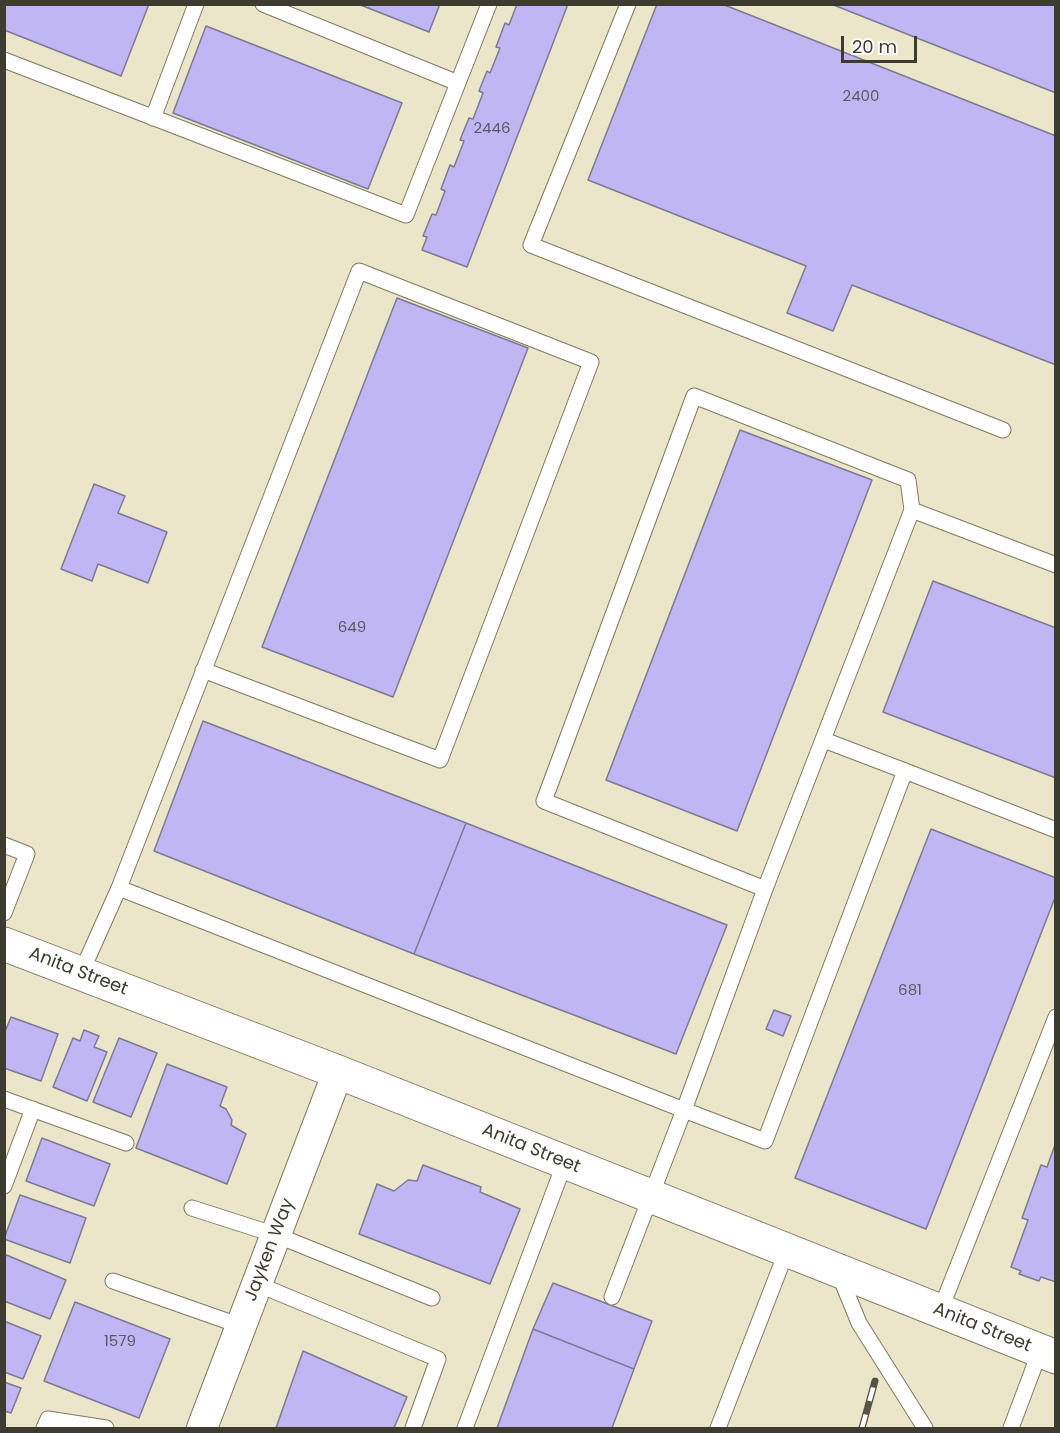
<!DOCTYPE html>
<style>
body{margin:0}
#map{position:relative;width:1060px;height:1433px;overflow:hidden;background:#ebe6ca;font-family:Poppins,sans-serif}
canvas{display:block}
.frame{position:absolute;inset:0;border:6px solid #3e3b30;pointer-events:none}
.scale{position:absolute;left:841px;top:36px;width:76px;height:27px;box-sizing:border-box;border:3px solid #3e3b30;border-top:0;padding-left:8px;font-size:18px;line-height:21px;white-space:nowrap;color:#3e3b30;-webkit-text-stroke:4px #fff;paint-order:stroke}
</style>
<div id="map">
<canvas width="1060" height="1433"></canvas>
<div class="frame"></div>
<div class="scale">20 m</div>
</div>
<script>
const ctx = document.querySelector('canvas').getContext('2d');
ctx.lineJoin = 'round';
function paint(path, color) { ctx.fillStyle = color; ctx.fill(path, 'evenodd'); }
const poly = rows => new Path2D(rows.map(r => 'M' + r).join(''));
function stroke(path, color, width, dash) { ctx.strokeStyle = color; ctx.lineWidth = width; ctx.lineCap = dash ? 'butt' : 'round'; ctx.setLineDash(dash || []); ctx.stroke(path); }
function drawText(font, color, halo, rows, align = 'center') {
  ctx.font = font + ' Poppins,sans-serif'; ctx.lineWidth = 4.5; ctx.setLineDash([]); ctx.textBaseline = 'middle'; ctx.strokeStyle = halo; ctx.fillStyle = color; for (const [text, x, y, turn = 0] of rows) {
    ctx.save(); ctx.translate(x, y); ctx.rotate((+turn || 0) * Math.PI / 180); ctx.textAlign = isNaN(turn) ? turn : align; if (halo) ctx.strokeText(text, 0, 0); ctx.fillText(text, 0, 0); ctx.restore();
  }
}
const building = poly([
 [4,4,149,4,121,76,4,30,4,4],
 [358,4,440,4,429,32,358,4],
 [517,4,568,4,467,267,422,250,427,237,423,236,432,214,436,215,445,191,441,189,450,165,454,167,464,141,460,140,469,118,473,119,483,93,479,91,487,71,490,73,500,48,496,47,505,23,509,25,517,4],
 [657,4,722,4,1056,136,1056,365,852,285,833,331,787,313,806,266,588,180,657,4],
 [831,4,1056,4,1056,93,831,4],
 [206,26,402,103,368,189,173,113,206,26],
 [397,298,528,348,393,697,262,647,397,298],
 [740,430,872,480,737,831,606,780,740,430],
 [94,484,125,496,118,513,167,532,148,583,98,564,92,581,61,569,94,484],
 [933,581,1056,628,1056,778,883,712,933,581],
 [203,721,466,823,414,954,154,851,203,721],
 [466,823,727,925,676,1054,414,954,466,823],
 [931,829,1056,878,1056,895,926,1229,795,1178,931,829],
 [774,1010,791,1016,783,1036,766,1029,774,1010],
 [11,1017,58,1034,41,1081,4,1068,4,1034,11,1017],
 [84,1030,99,1036,94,1047,107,1052,87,1101,53,1087,73,1038,80,1041,84,1030],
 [119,1038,157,1053,131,1117,93,1102,119,1038],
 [167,1064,227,1087,220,1106,226,1109,232,1120,231,1125,246,1134,227,1184,136,1148,167,1064],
 [42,1138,110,1164,94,1206,26,1181,42,1138],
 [1056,1142,1056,1282,1041,1277,1039,1281,1019,1274,1021,1271,1011,1267,1028,1220,1022,1218,1041,1165,1047,1167,1056,1142],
 [423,1165,481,1187,480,1192,520,1209,490,1284,359,1234,377,1184,394,1191,408,1180,417,1181,423,1165],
 [20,1195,86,1218,70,1263,4,1239,20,1195],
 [4,1254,66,1280,50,1319,4,1301,4,1254],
 [553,1283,652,1321,634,1369,533,1329,553,1283],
 [75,1302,170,1339,139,1418,44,1381,75,1302],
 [4,1321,41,1336,23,1379,4,1372,4,1321],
 [533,1329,634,1369,612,1428,497,1428,533,1329],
 [303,1351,407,1397,394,1428,276,1428,303,1351],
 [4,1382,21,1388,11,1413,4,1411,4,1382]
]);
paint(building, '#c0b6f4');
stroke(building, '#7d7a93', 1.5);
const service = poly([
 [263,4,458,83],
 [628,4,531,245,1003,430],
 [4,60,406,215,489,4],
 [153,118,196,4],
 [912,510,1056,565],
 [905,771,1056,830],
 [4,845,27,854,4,913],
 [119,888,359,271,591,362,440,760,203,670],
 [765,889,544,801,694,396,908,480,912,510,765,889,684,1110,765,1141,905,771,824,740],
 [81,973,119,888,684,1110,612,1297],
 [4,1099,126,1143],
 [4,1186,33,1109],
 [192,1208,276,1235,432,1298],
 [839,1274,859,1323,925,1428],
 [113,1281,241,1326],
 [257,1284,438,1359,413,1428],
 [940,1311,1056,1017],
 [44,1428,48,1419,106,1428],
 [465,1428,565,1162],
 [718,1428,787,1250],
 [1011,1428,1040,1351]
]);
const minor = poly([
 [202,1428,338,1072]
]);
const tertiary = poly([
 [4,944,338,1072,1056,1357]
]);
stroke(service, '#7f7a60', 17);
stroke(minor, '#7f7a60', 32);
stroke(tertiary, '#7f7a60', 35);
stroke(service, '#fff', 15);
stroke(minor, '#fff', 30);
stroke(tertiary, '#fff', 33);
const rail = poly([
 [862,1428,875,1381]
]);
stroke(rail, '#565345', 7);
stroke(rail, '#fff', 4.5, [14]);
drawText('15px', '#5e5a61', null, [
 ["2400",861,97],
 ["2446",492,129],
 ["649",352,628],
 ["681",910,991],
 ["1579",120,1342]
]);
drawText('18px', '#3e3b30', '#fff', [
 ["Anita Street",78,972,21],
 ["Anita Street",531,1149,22],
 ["Jayken Way",270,1250,-69],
 ["Anita Street",982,1328,22]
]);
</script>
